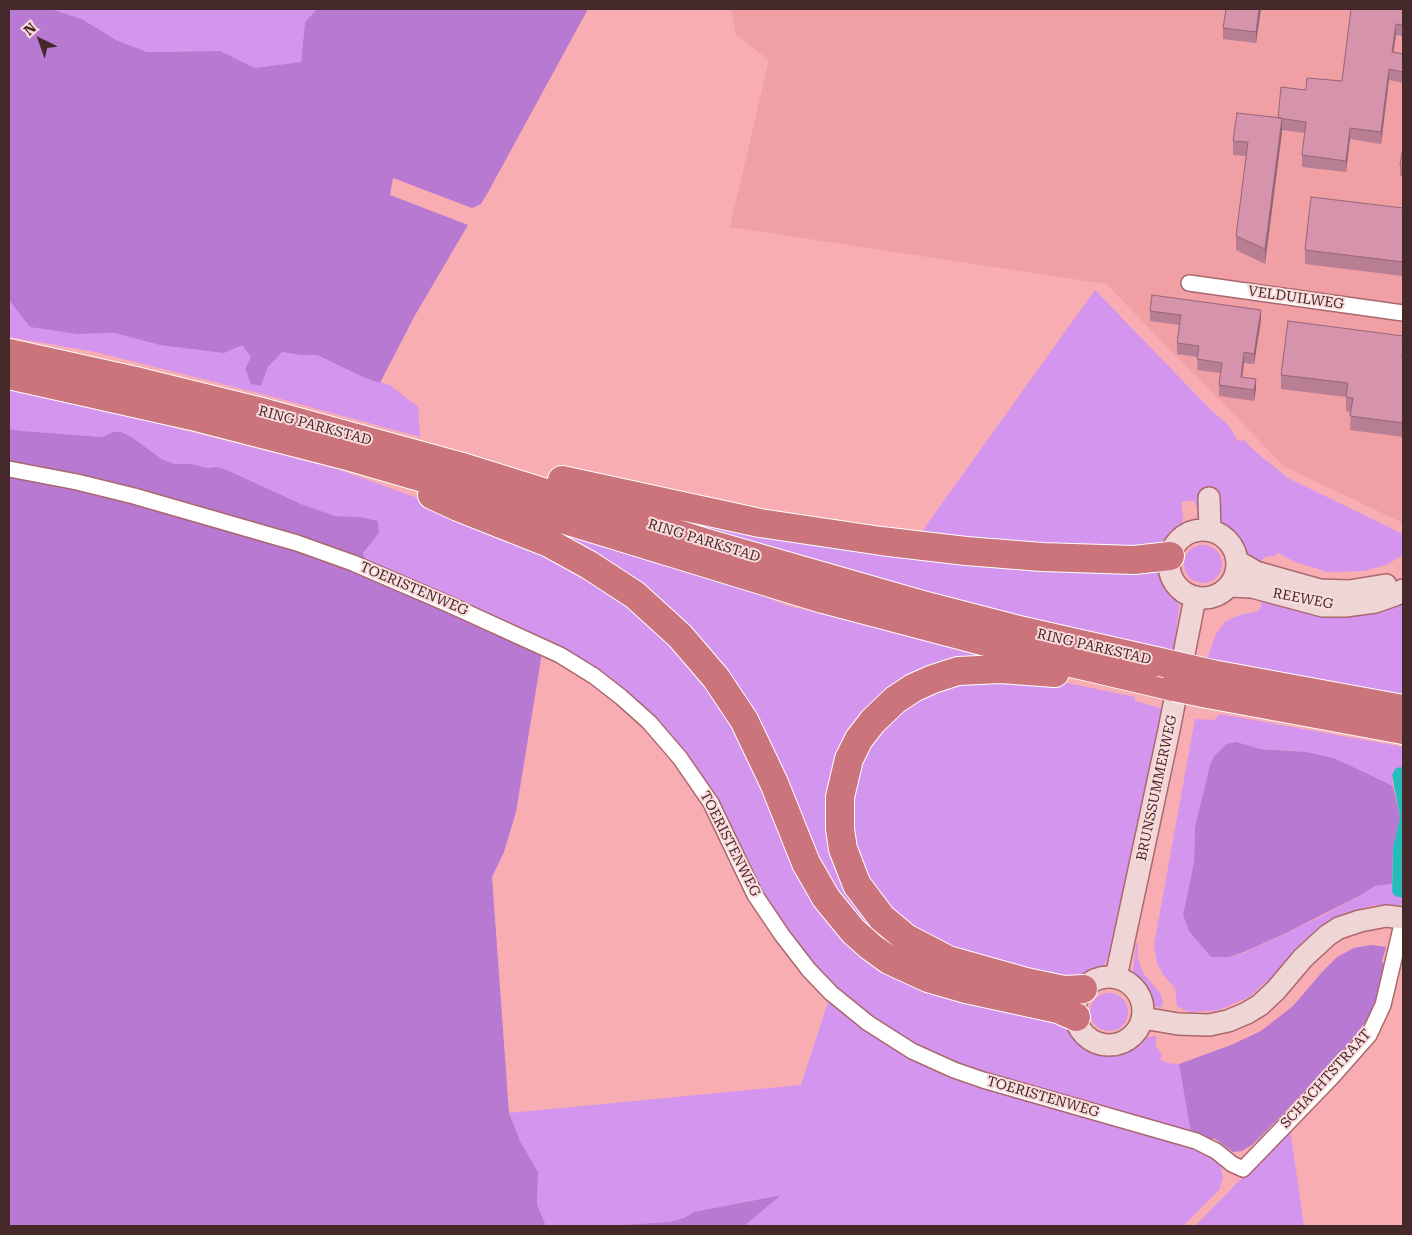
<!DOCTYPE html>
<style>
body{margin:0}
#map{position:relative;width:1412px;height:1235px;overflow:hidden;background:#f7adb2;font-family:"Roboto Serif",serif}
canvas{display:block}
.frame{position:absolute;inset:0;border:10px solid #45282a;pointer-events:none}
.north{position:absolute;left:15px;top:15px;width:50px;height:50px;-webkit-text-stroke:4px #fbdcdd;paint-order:stroke;rotate:318deg;font-size:14px;font-weight:700;line-height:20px;text-align:center;color:#45282a}
.north::after{content:'';display:block;margin:auto;width:18px;height:22px;background:#45282a;clip-path:polygon(50% 0,100% 100%,50% 72%,0 100%)}
</style>
<div id="map">
<canvas width="1412" height="1235"></canvas>
<div class="frame"></div>
<div class="north">N</div>
</div>
<script>
const ctx = document.querySelector('canvas').getContext('2d');
ctx.lineJoin = 'round';
function paint(path, color) { ctx.fillStyle = color; ctx.fill(path, 'evenodd'); }
const poly = rows => new Path2D(rows.map(r => 'M' + r).join(''));
function stroke(path, color, width, dash) { ctx.strokeStyle = color; ctx.lineWidth = width; ctx.lineCap = dash ? 'butt' : 'round'; ctx.setLineDash(dash || []); ctx.stroke(path); }
function drawText(font, color, halo, rows, align = 'center') {
  ctx.font = font + ' "Roboto Serif",serif'; ctx.lineWidth = 4; ctx.setLineDash([]); ctx.textBaseline = 'middle'; ctx.strokeStyle = halo; ctx.fillStyle = color; for (const [text, x, y, turn = 0] of rows) {
    ctx.save(); ctx.translate(x, y); ctx.rotate((+turn || 0) * Math.PI / 180); ctx.textAlign = isNaN(turn) ? turn : align; if (halo) ctx.strokeText(text, 0, 0); ctx.fillText(text, 0, 0); ctx.restore();
  }
}
paint(poly([
 [731,9,1403,9,1403,523,1285,467,1106,284,730,227,769,60,736,35]
]), '#f09fa5');
paint(poly([
 [51,9,317,9,305,22,301,62,255,68,220,51,147,52,116,40,82,19],
 [1095,290,1209,408,1229,426,1238,441,1244,440,1256,452,1288,478,1403,534,1403,555,1386,565,1364,571,1328,572,1295,562,1278,553,1274,557,1269,556,1264,558,1257,566,1246,557,1232,536,1220,524,1203,519,1197,519,1197,510,1194,500,1181,502,1183,515,1181,528,1165,545,1158,550,915,541],
 [9,300,11,303,78,334,115,333,242,345,251,357,245,369,251,384,261,386,268,367,282,352,300,355,317,355,365,378,390,385,418,407,420,437,270,396,96,352,9,337],
 [9,384,57,395,168,426,337,469,448,509,587,570,702,668,845,930,1070,1024,1082,1041,1096,1050,1114,1052,1129,1047,1146,1037,1156,1036,1156,1047,1162,1055,1160,1059,1167,1063,1179,1064,1191,1133,1042,1091,953,1062,909,1041,880,1023,851,1001,826,978,808,959,789,934,760,888,731,828,625,694,367,562,363,553,379,533,359,517,335,516,301,504,227,470,216,467,207,468,192,464,175,464,163,460,133,438,113,432,102,437,23,431,9,429],
 [572,488,1163,566,1164,576,1175,593,1179,608,1174,652,969,609],
 [462,498,697,571,788,606,1032,663,994,664,879,708,836,838,944,978,852,923,696,647],
 '1184 564a19 19 0 1 1 38 0a19 19 0 1 1-38 0Z',
 [1264,596,1403,597,1403,701,1207,659,1216,634,1225,622,1240,615,1259,611],
 [1048,679,1135,697,1135,701,1164,709,1118,923,1107,960,1100,970,1084,979,983,965,884,912,845,834,863,744,937,683],
 [1220,714,1403,747,1403,768,1396,769,1393,772,1392,779,1393,786,1349,765,1333,758,1307,752,1252,748,1210,765,1195,827,1194,862,1183,915,1189,931,1211,956,1229,957,1244,953,1322,916,1361,895,1375,886,1392,884,1392,892,1403,898,1403,905,1374,905,1342,914,1299,948,1274,975,1249,997,1219,1010,1189,1012,1177,1006,1175,988,1164,976,1157,963,1154,945,1195,719,1214,720],
 [1136,943,1138,944,1137,956,1143,973,1160,993,1163,1003,1161,1008,1154,1005,1147,997,1135,977,1133,969],
 '1090 1012a19 19 0 1 1 38 0a19 19 0 1 1-38 0Z',
 [829,999,884,1041,1201,1150,1215,1160,1221,1166,1223,1179,1219,1187,1221,1188,1183,1226,744,1226,780,1195,694,1212,684,1218,670,1222,606,1226,546,1226,537,1204,538,1172,521,1143,509,1113,801,1085],
 [1290,1129,1304,1226,1195,1226]
]), '#d495ef');
paint(poly([
 [9,9,51,9,82,19,116,40,147,52,220,51,255,68,301,62,305,22,317,9,588,9,487,194,481,204,472,208,393,178,390,195,468,225,414,317,380,383,365,378,317,355,300,355,282,352,268,367,261,386,251,384,245,369,251,357,242,345,224,353,160,345,115,333,78,334,30,327,9,300],
 [9,429,23,431,102,437,113,432,121,432,133,438,163,460,175,464,192,464,207,468,216,467,227,470,301,504,335,516,359,517,378,521,379,533,363,553,370,571,388,585,542,653,516,812,504,852,492,877,509,1113,521,1143,538,1172,537,1204,546,1226,9,1226],
 [1236,742,1261,749,1307,752,1333,758,1349,765,1393,786,1400,817,1393,847,1392,884,1375,886,1361,895,1284,934,1244,952,1229,957,1211,957,1189,931,1183,915,1194,862,1195,827,1210,765,1214,756,1227,744],
 [1371,945,1386,947,1382,961,1386,967,1379,994,1370,1020,1367,1019,1361,1028,1342,1052,1287,1110,1252,1145,1242,1151,1233,1152,1214,1138,1212,1141,1191,1133,1179,1064,1231,1045,1261,1031,1293,1006,1323,971,1337,957,1354,948],
 [781,1195,744,1226,606,1226,670,1222,684,1218,694,1212]
]), '#b879d3');
paint(poly([
 [1400,767,1403,768,1403,898,1395,896,1392,892,1393,847,1400,817,1392,775,1395,769]
]), '#28bbbb');
const street = poly([
 [1189,283,1403,313],
 [9,469,77,482,134,496,297,543,353,563,446,603,560,655,594,676,621,697,649,722,680,758,711,803,755,895,782,935,809,970,831,993,868,1023,912,1051,954,1070,983,1080,1196,1141,1216,1151,1232,1164,1243,1169,1331,1078,1369,1035,1383,1005,1403,920]
]);
const secondary = poly([
 [1209,498,1210,530],
 '1169 564a34 34 0 1 1 68 0a34 34 0 1 1-68 0Z',
 [1237,561,1256,572,1320,590,1349,591,1386,585],
 [1230,586,1252,587,1323,606,1345,606,1375,602,1395,595,1403,590],
 '1075 1011a34 34 0 1 1 68 0a34 34 0 1 1-68 0Z',
 [1116,977,1169,730,1195,598],
 [1143,1018,1178,1024,1209,1025,1228,1021,1247,1013,1260,1005,1276,990,1303,958,1328,935,1339,928,1360,921,1386,916,1403,918]
]);
const highway = poly([
 [9,353,140,382,258,411,466,468,707,543,919,604,1023,631,1160,662],
 [9,375,192,416,351,457,513,504,823,599,1016,650,1174,687],
 [562,480,760,523,881,541,966,551,1042,557,1134,560,1170,556],
 [432,495,458,507,549,543,589,565,635,595,680,636,716,678,744,720,774,783,806,863,826,898,853,931,871,947,889,960,928,978,966,989,1058,1009,1076,1017],
 [1055,673,1001,669,958,671,933,679,913,688,895,700,873,721,859,739,849,759,840,797,840,829,843,849,857,885,882,918,906,938,948,960,1026,982,1064,990,1083,989],
 [1212,674,1403,709],
 [1208,694,1403,730]
]);
stroke(street, '#aa676c', 18);
stroke(secondary, '#aa676c', 24);
stroke(highway, '#fff', 30);
stroke(street, '#fff', 15);
stroke(secondary, '#f0d5d7', 21);
stroke(highway, '#cc747b', 28);
const highwayBridge = poly([
 [1160,662,1212,674],
 [1174,687,1208,694]
]);
stroke(highwayBridge, '#fff', 30, []);
stroke(highwayBridge, '#cc747b', 28);
paint(poly([
 [1226,9,1261,9,1256,43,1223,39,1223,28],
 [1403,9,1403,36,1396,35,1393,52,1403,54,1403,83,1389,80,1381,144,1350,139,1346,172,1302,167,1302,155,1305,133,1282,130,1265,264,1236,250,1236,236,1246,156,1233,155,1233,141,1278,118,1306,90,1342,81],
 [1403,154,1403,176,1400,176,1400,165],
 [1403,208,1403,276,1305,264,1305,250],
 [1150,311,1261,320,1254,364,1244,363,1242,377,1256,389,1254,401,1219,396,1219,385,1220,373,1197,370,1198,357,1177,354,1177,343,1179,325,1150,321],
 [1403,336,1403,437,1350,430,1351,412,1346,411,1346,397,1281,389,1281,375]
]), '#b87e94');
paint(poly([
 [1259,9,1261,9,1256,43,1256,32],
 [1396,24,1396,35,1392,63,1392,52],
 [1389,69,1389,80,1381,144,1381,132],
 [1282,118,1282,133,1265,264,1265,249],
 [1350,128,1350,139,1346,172,1346,161],
 [1261,310,1261,320,1254,364,1254,354],
 [1244,352,1244,363,1241,387,1241,377],
 [1256,379,1256,389,1254,401,1254,390]
]), '#966778');
const building = poly([
 [1226,9,1259,9,1256,32,1223,28,1226,9],
 [1351,9,1403,9,1403,25,1396,24,1392,52,1403,54,1403,72,1389,69,1381,132,1350,128,1346,161,1302,155,1306,122,1278,118,1281,87,1306,90,1307,78,1342,81,1351,9],
 [1237,113,1282,118,1265,249,1236,236,1248,142,1233,141,1237,113],
 [1402,153,1403,154,1403,166,1400,165,1402,153],
 [1311,197,1403,208,1403,262,1305,250,1311,197],
 [1152,295,1261,310,1254,354,1244,352,1241,377,1256,379,1254,390,1219,385,1222,363,1197,359,1199,346,1177,343,1181,315,1150,311,1152,295],
 [1288,321,1403,336,1403,348,1402,357,1403,357,1403,423,1350,416,1353,398,1346,397,1348,383,1281,375,1288,321]
]);
paint(building, '#d693ac');
stroke(building, '#966778', 1);
drawText('14px', '#45282a', '#fbdcdd', [
 ["VELDUILWEG",1296,298,8],
 ["RING PARKSTAD",315,426,15],
 ["RING PARKSTAD",704,541,17],
 ["TOERISTENWEG",414,589,23],
 ["REEWEG",1303,599,11],
 ["RING PARKSTAD",1094,647,13],
 ["BRUNSSUMMERWEG",1157,788,-78],
 ["TOERISTENWEG",730,844,63],
 ["SCHACHTSTRAAT",1326,1079,-48],
 ["TOERISTENWEG",1043,1097,16]
]);
</script>
